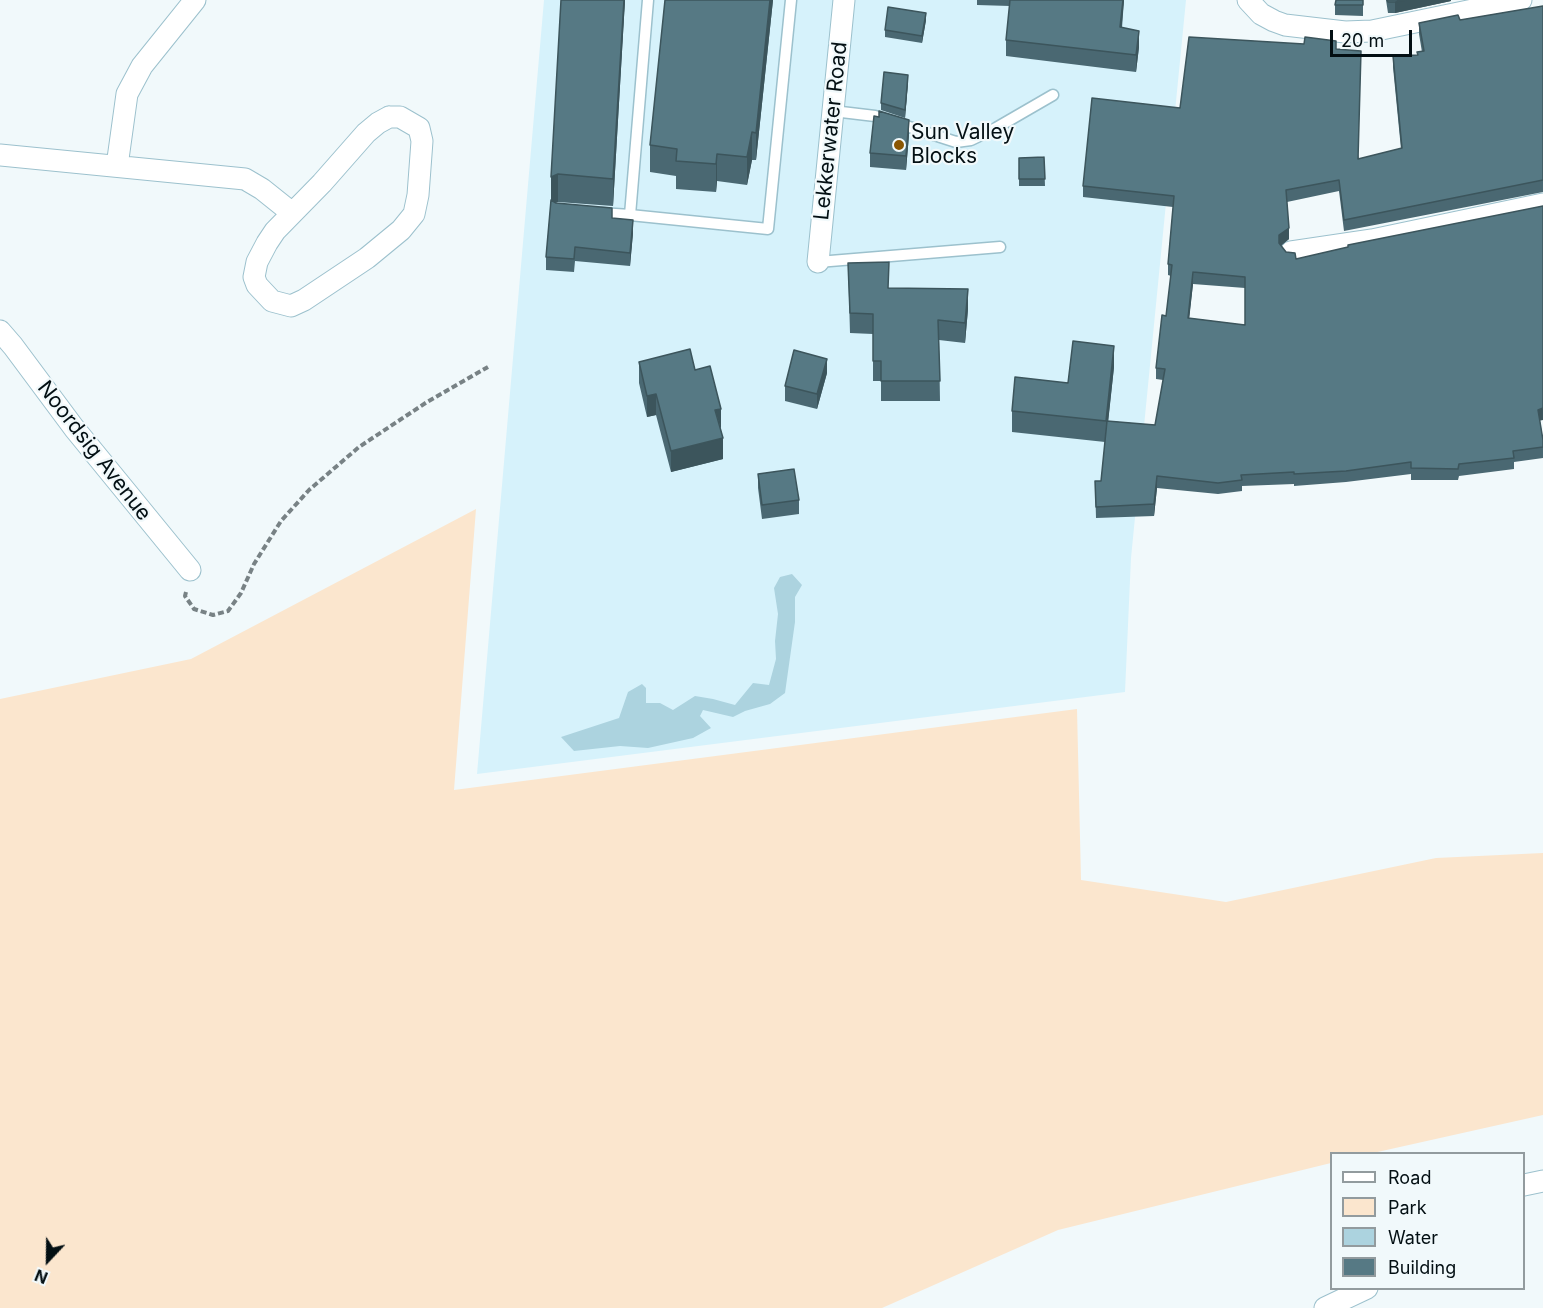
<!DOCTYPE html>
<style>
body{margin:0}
#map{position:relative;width:1543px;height:1308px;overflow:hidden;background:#f1f9fb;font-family:Inter,sans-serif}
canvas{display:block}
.legend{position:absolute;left:1330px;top:1152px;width:195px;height:138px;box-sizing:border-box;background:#f1f9fb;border:2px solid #929b9e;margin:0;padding:8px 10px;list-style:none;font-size:18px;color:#030f13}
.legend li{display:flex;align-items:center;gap:12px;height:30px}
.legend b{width:30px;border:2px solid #929b9e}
.north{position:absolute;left:18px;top:1230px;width:60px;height:60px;-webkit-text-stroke:4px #f1f9fb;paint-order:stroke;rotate:202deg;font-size:16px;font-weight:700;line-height:24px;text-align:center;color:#030f13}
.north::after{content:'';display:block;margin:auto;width:21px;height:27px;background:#030f13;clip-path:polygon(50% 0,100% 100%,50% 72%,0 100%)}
.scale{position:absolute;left:1330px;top:30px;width:82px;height:27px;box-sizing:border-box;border:3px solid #030f13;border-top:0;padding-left:8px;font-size:18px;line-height:21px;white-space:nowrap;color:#030f13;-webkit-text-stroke:4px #f1f9fb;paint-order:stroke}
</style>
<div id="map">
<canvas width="1543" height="1308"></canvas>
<ul class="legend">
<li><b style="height:8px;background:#fff"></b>Road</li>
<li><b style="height:16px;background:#fbe6ce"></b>Park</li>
<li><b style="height:16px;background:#acd3df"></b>Water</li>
<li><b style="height:16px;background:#567984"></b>Building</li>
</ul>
<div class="north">N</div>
<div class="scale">20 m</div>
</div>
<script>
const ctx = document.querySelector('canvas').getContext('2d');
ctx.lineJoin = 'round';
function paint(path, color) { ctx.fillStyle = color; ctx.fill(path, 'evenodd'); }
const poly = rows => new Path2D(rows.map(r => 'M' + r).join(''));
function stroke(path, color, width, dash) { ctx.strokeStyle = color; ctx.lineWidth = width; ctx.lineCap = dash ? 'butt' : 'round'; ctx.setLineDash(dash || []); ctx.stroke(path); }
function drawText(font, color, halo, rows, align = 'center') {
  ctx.font = font + ' Inter,sans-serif'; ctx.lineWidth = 4.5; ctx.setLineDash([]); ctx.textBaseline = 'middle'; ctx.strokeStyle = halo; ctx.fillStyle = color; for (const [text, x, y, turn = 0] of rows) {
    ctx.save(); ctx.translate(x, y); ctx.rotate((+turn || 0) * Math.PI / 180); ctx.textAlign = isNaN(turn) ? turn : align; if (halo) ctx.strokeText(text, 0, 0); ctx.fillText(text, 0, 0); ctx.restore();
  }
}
paint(poly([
 [544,0,1186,0,1131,558,1125,692,477,774]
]), '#d6f2fb');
paint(poly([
 [476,509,454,790,1077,709,1081,880,1226,902,1436,858,1543,853,1543,1115,1373,1153,1332,1154,1331,1163,1058,1230,882,1308,0,1308,0,699,191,659]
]), '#fbe6ce');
paint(poly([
 [792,574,802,585,795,597,795,622,785,693,770,704,745,711,733,717,703,710,700,716,711,728,693,738,648,748,620,746,574,751,561,737,619,718,628,692,642,684,646,688,646,703,660,703,673,710,695,696,713,699,735,705,753,683,769,685,776,659,775,641,778,614,774,588,780,577]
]), '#acd3df');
const lane = poly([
 [833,111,875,116,956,142,971,140,996,128,1053,95],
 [601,213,630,215,648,0],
 [630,215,768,229,791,0],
 [818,262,1000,247]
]);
const street = poly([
 [1248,0,1261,14,1274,21,1285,25,1345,32,1372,31,1521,0],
 [389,117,400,117,419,128,422,141,418,195,414,214,401,230,367,258,304,300,291,306,272,301,257,285,254,277,257,262,267,243,275,231,322,183,366,133,378,123,389,117],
 [0,155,245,179,262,189,292,213],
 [117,166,127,94,142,66,195,0],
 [1291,252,1372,240,1543,204],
 [818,262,844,0],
 [0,331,13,346,74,428,190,570],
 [1524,1185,1543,1181],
 [1325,1308,1367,1288]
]);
stroke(lane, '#9cc1cd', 13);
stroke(street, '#9cc1cd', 23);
stroke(poly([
 [186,592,185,596,194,609,213,615,228,611,241,593,254,564,281,521,309,490,359,447,427,402,488,367]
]), '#788285', 4, [6, 3]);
stroke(lane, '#fff', 10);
stroke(street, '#fff', 21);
paint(poly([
 [561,0,625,0,613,206,558,202,555,203,612,218,633,233,630,266,575,261,574,272,546,270,546,257,551,200],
 [665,0,773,0,756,160,752,160,747,185,717,181,716,192,676,189,676,176,650,172,650,145],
 [977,0,1124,0,1122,28,1139,47,1136,72,1006,56,1006,40,1010,6,977,5],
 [1363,0,1363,16,1335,15,1335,5],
 [1386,0,1451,0,1451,1,1395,13,1388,13],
 [1543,6,1543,192,1344,231,1339,191,1287,202,1289,239,1281,246,1286,252,1540,421,1543,440,1543,458,1514,462,1514,469,1459,476,1458,480,1411,480,1411,474,1346,482,1294,486,1294,484,1242,486,1242,491,1218,494,1157,488,1154,516,1096,518,1095,481,1101,481,1105,442,1012,432,1012,411,1068,383,1114,367,1108,421,1155,425,1163,380,1156,379,1156,368,1166,316,1171,276,1168,275,1168,264,1173,207,1083,197,1083,186,1180,108,1336,49,1359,159,1401,149,1393,67,1393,56,1417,55,1422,52,1419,34,1419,23,1460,20],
 [1193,284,1245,288,1245,325,1189,318],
 [926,20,922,43,885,37,885,30],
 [908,82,905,118,881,110,881,103],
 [879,117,909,135,906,170,870,167,870,153],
 [1044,157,1045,186,1019,186,1019,158],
 [848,263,889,288,968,309,965,343,939,340,940,401,881,401,881,381,873,381,873,334,850,333],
 [639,362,695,370,721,430,723,459,671,472,656,415,647,417,639,383],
 [827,373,817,409,785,401,785,386],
 [758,474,799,500,799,514,762,519,758,488]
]), '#4a6872');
paint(poly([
 [624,0,625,0,613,206,613,179],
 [770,0,773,0,756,160,756,133],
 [1123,0,1124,0,1120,44,1120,27],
 [1406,0,1451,0,1451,1,1395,13,1395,2],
 [926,13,926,20,922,43,922,36],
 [1139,31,1139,47,1136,72,1136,55],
 [908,75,908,82,905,118,905,110],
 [909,120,909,135,906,170,906,156],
 [752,132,752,160,747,185,747,157],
 [717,154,717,181,716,192,716,164],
 [558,174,558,202,551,204,551,177],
 [633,220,633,233,630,266,630,253],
 [1289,228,1289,239,1279,247,1279,235],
 [1193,272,1193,284,1188,330,1188,318],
 [968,289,968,309,965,343,965,323],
 [1114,346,1114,367,1106,442,1106,421],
 [827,359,827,373,817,409,817,394],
 [656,394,656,415,647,417,647,396],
 [1543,408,1543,420,1538,421,1538,410],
 [721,409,721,430,715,410],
 [723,438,723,459,671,472,671,451],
 [1157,476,1157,488,1154,516,1154,504]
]), '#3c555c');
const building = poly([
 [561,0,624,0,613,179,558,174,551,177,561,0],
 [665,0,770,0,756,133,752,132,747,157,717,154,716,164,676,161,677,149,650,145,665,0],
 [1010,0,1123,0,1120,27,1139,31,1136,55,1006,40,1010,0],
 [1336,0,1363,0,1363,5,1335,5,1336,0],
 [1387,0,1406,0,1395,2,1388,2,1387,0],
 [1543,6,1543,180,1344,220,1339,180,1286,190,1289,228,1279,235,1279,243,1286,252,1295,253,1296,259,1348,247,1348,245,1543,206,1543,408,1538,410,1543,440,1543,447,1513,451,1514,458,1459,464,1458,469,1411,468,1411,462,1346,471,1294,474,1294,472,1241,475,1242,480,1218,483,1157,476,1154,504,1096,507,1095,481,1101,481,1107,421,1155,425,1165,369,1156,368,1162,315,1166,316,1172,265,1168,264,1174,196,1083,186,1092,98,1180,108,1189,37,1304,44,1305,37,1336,41,1336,49,1361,51,1358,159,1402,148,1393,56,1418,55,1417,52,1424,51,1419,23,1458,15,1460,20,1543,6],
 [1193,272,1245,277,1245,325,1188,318,1193,272],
 [888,7,926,13,922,36,885,30,888,7],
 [884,72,908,75,905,110,881,103,884,72],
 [879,111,909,120,906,156,870,153,874,116,879,117,879,111],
 [1044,157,1045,179,1019,179,1019,158,1044,157],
 [551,200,556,203,612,208,612,218,633,220,630,253,575,247,574,259,546,257,551,200],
 [889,262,888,288,968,289,965,323,938,320,940,381,881,381,881,361,873,361,873,314,850,313,848,263,889,262],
 [1073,341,1114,346,1106,421,1012,411,1015,377,1068,383,1073,341],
 [690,349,695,370,710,366,721,409,715,410,723,438,671,451,656,394,647,396,639,362,690,349],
 [794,350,827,359,817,394,785,386,794,350],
 [794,469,799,500,762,505,758,474,794,469]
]);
paint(building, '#567984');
stroke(building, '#3c555c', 1.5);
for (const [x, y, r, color] of [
 [899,145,6,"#8a5602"]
]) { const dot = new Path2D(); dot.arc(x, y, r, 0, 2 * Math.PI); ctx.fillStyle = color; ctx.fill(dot); stroke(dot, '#f1f9fb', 2); }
drawText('21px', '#030f13', '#f1f9fb', [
 ["Lekkerwater Road",831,131,-84],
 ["Noordsig Avenue",94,451,52]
]);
drawText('21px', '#030f13', '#f1f9fb', [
 ["Sun Valley",911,133],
 ["Blocks",911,157]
], 'left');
</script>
